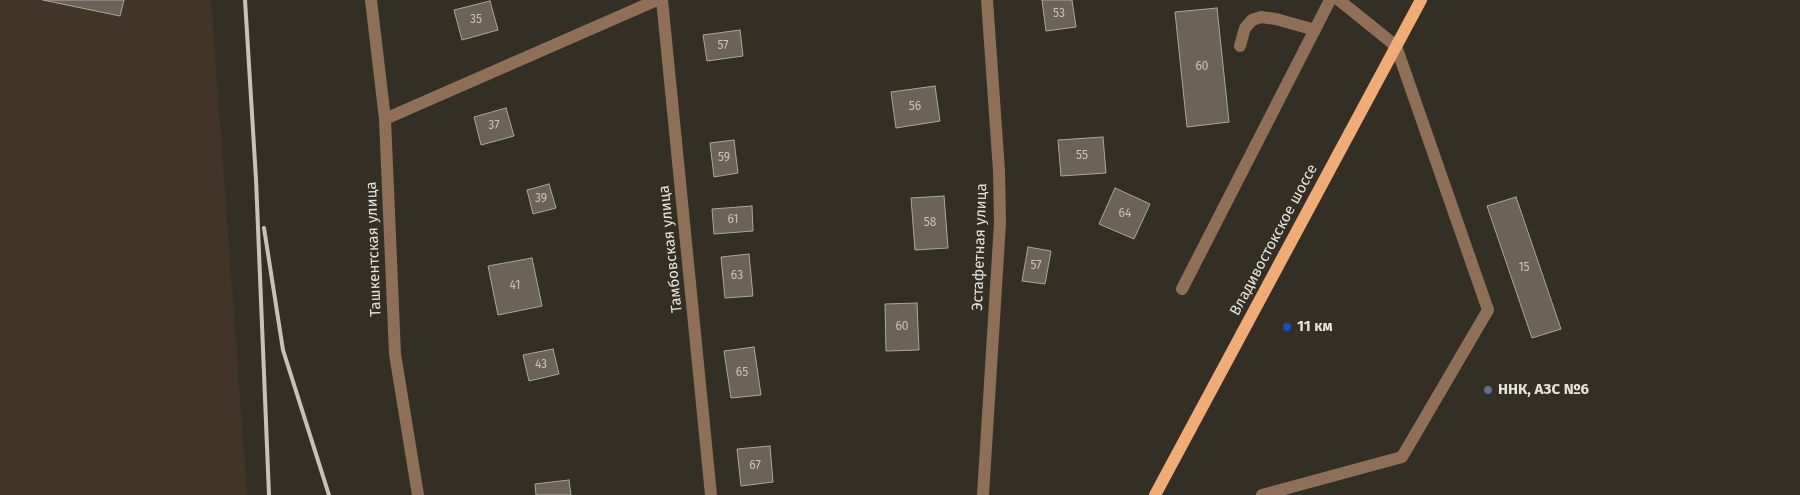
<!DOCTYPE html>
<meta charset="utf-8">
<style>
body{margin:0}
canvas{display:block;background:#342f24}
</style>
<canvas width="1800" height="495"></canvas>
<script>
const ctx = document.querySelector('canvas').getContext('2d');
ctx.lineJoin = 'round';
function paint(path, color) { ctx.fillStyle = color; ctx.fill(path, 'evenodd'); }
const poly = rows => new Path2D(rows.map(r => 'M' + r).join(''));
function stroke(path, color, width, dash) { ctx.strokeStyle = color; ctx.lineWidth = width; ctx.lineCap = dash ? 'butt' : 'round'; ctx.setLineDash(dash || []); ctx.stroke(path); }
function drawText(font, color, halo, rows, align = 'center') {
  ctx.font = font + ' "Fira Sans",sans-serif'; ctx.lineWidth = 4; ctx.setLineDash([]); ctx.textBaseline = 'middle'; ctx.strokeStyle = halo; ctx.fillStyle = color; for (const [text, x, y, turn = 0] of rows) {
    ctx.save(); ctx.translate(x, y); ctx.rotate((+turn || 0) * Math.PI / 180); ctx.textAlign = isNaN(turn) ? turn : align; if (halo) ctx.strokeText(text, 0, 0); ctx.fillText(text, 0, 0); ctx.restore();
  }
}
paint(poly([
 [0,0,211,0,247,495,0,495]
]), '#423426');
const building = poly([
 [43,0,124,0,120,16,43,0],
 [1042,0,1072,0,1076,27,1046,31,1042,0],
 [490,1,498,30,462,40,454,10,490,1],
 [1217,8,1229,122,1187,127,1175,12,1217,8],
 [740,30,743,56,707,61,703,35,740,30],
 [935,86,940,121,896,128,891,92,935,86],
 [506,108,514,136,481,145,474,117,506,108],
 [1103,137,1106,173,1061,176,1058,140,1103,137],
 [734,140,738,173,714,177,710,143,734,140],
 [549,184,556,208,533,214,527,190,549,184],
 [1115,188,1150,204,1134,239,1099,224,1115,188],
 [944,196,948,248,915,250,911,198,944,196],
 [1516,197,1561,329,1532,338,1487,206,1516,197],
 [752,206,753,231,714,234,712,209,752,206],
 [1028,247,1051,251,1045,284,1022,281,1028,247],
 [749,254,753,296,725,298,721,257,749,254],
 [532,258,542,306,498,315,488,266,532,258],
 [917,303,919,350,886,351,885,304,917,303],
 [754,347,761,395,731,398,724,351,754,347],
 [553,349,559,374,529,381,523,355,553,349],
 [770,446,773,482,741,486,737,449,770,446],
 [569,480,571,495,536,495,535,484,569,480]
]);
paint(building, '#6b6258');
stroke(building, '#afa59a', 1);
stroke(poly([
 [371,0,385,119,395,354,418,495],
 [662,0,711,495],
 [1240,46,1245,28,1252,20,1261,17,1276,19,1315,30],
 [385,119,657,0],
 [1182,289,1330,0],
 [983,495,1000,223,999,171,987,0],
 [1262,495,1402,457,1488,310,1396,46,1339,0]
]), '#8f6f55', 12);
stroke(poly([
 [1155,495,1421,0]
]), '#efac77', 12);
stroke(poly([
 [245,0,256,179,269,495],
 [264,228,283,350,329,495]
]), '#c6c2bb', 4);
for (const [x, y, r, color] of [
 [1287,327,5,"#1a4fb4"],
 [1488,390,5,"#5c6f8a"]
]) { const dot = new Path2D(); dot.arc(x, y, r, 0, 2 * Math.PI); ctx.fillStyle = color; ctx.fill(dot); stroke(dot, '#342f24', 2); }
drawText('12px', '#c7c3bb', null, [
 ["53",1059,14],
 ["35",476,20],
 ["57",723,46],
 ["60",1202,67],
 ["56",915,107],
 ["37",494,126],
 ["55",1082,156],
 ["59",724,158],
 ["39",541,199],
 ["64",1125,214],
 ["61",733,220],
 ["58",930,223],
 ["57",1036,266],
 ["15",1524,268],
 ["63",737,276],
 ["41",515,286],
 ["60",902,327],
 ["43",541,365],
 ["65",742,373],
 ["67",755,466]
]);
drawText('15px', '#e6e3dc', '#342f24', [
 ["Владивостокское шоссе",1274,240,-62],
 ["Эстафетная улица",980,247,-88],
 ["Ташкентская улица",374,249,-92],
 ["Тамбовская улица",671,249,-96]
]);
drawText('bold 15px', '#e6e3dc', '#342f24', [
 ["11 км",1297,327],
 ["ННК, АЗС №6",1498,390]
], 'left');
</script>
